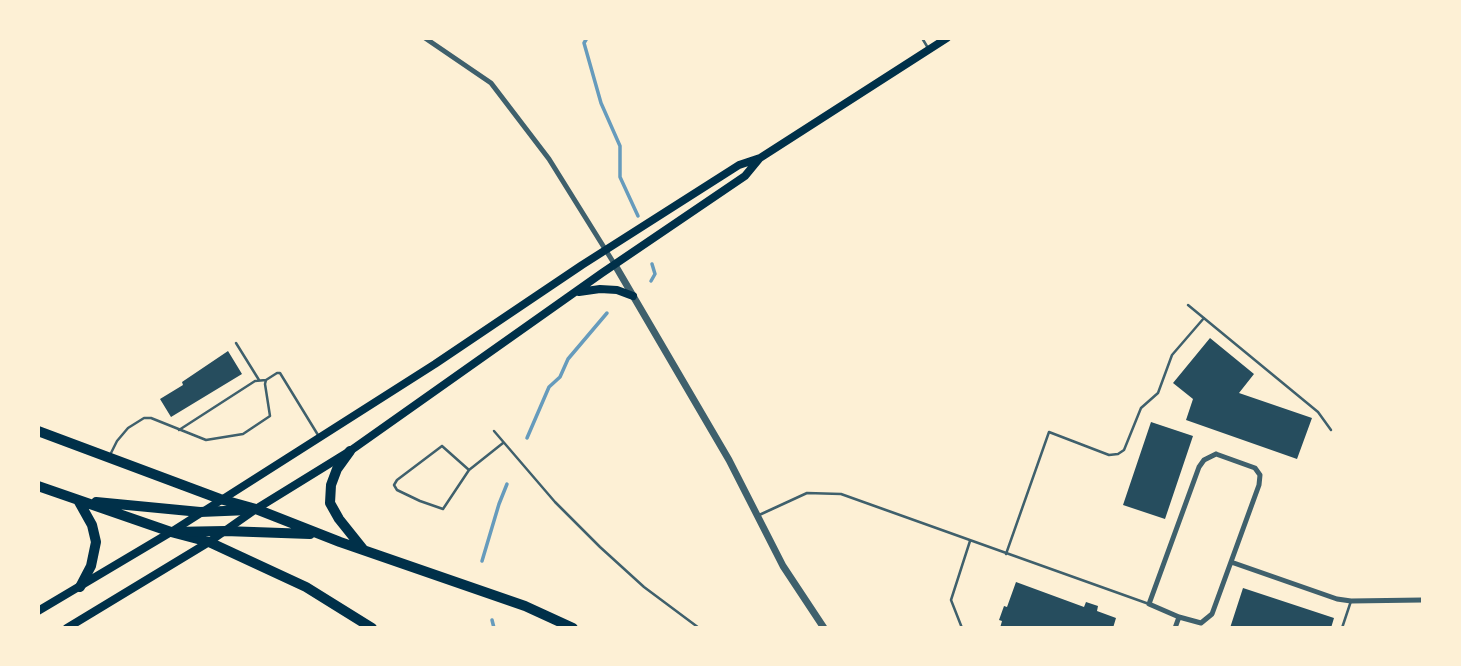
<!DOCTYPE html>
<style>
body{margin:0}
#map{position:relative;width:1461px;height:666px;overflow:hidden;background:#fdf0d5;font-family:Merriweather,serif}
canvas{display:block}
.frame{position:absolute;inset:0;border:40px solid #fdf0d5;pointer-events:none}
</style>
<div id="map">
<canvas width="1461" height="666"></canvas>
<div class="frame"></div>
</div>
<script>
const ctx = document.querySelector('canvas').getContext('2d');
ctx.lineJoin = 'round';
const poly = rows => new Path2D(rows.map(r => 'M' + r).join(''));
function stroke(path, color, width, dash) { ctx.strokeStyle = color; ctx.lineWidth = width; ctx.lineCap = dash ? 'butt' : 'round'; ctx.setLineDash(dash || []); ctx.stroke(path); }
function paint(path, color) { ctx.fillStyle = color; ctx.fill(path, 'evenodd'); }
stroke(poly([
 [587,38,584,43,601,103,620,146,620,177,638,216],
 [651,281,655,274,652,264],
 [527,438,549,387,560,377,568,359,607,313],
 [482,561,499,504,507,484],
 [492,620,494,628]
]), '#669bbc', 3.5);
paint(poly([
 [1210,338,1254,374,1239,393,1312,418,1297,459,1186,420,1193,399,1173,383],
 [228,351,242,374,171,417,160,399,183,385,182,382],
 [1151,422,1193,436,1165,519,1123,505],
 [1016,582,1084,607,1086,602,1098,606,1097,611,1116,618,1113,628,1000,628,1002,621,999,620,1004,606,1007,607],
 [1243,588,1334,618,1331,628,1230,628]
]), '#264d5e');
stroke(poly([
 [922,38,928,48],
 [1188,305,1318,412,1331,430],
 [236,343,259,380],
 [179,430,255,381,266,380],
 [494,431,555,502,600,547,644,587,699,628],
 [442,446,469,470,443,509,420,501,397,490,394,485,397,480,442,446],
 [111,453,117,441,128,428,144,418,151,418,206,440,243,434,270,416,265,384,266,380,277,373,280,373,318,435],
 [469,470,503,443],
 [757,516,807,493,841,494,1149,604],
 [1006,554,1049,432,1109,455,1118,454,1124,450,1141,408,1158,393,1172,355,1204,318],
 [962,628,951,600,970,541],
 [1342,628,1351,601]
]), '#3f606c', 2.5);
stroke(poly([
 [425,38,491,83,549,159,615,265],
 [1216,454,1255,468,1260,475,1259,485,1212,614,1201,623,1179,617,1149,604,1199,467,1204,460,1216,454],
 [1231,562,1337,599,1351,601,1422,600],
 [1175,628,1179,617]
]), '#3f606c', 5);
stroke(poly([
 [615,265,729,460,783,566,824,628]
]), '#3f606c', 7);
stroke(poly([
 [579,292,600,289,617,290,633,296],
 [38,611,171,532,435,364,582,265,739,165,760,158,947,38],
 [67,628,209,542,256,509,350,451,602,273,745,176,759,159]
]), '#003049', 8);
stroke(poly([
 [38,431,220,499,256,509],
 [38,486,171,532,209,542],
 [78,500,92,525,96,542,91,566,80,587],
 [96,502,200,512,249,510]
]), '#003049', 10);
stroke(poly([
 [350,451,337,469,331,485,330,503,339,519,363,549],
 [256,509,340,542,525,606,573,628],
 [171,532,225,531,310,534],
 [209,542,306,587,372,628]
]), '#003049', 10);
</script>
